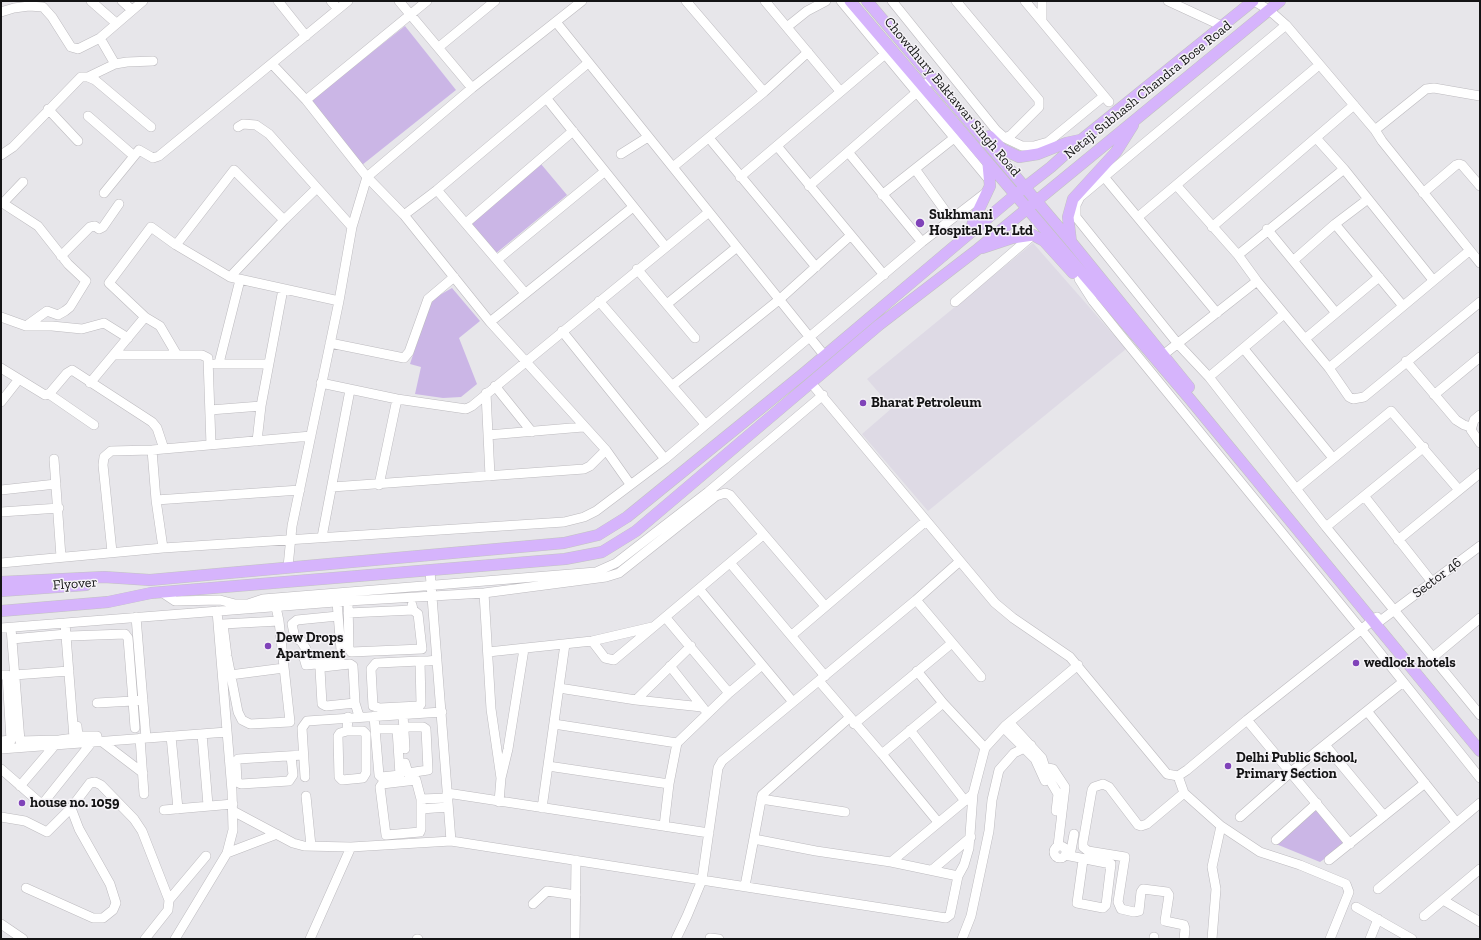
<!DOCTYPE html>
<style>
body{margin:0}
#map{position:relative;width:1481px;height:940px;overflow:hidden;background:#e7e6ea;font-family:"Zilla Slab",serif}
canvas{display:block}
.frame{position:absolute;inset:0;border:2px solid #141415;pointer-events:none}
</style>
<div id="map">
<canvas width="1481" height="940"></canvas>
<div class="frame"></div>
</div>
<script>
const ctx = document.querySelector('canvas').getContext('2d');
ctx.lineJoin = 'round';
function paint(path, color) { ctx.fillStyle = color; ctx.fill(path, 'evenodd'); }
const poly = rows => new Path2D(rows.map(r => 'M' + r).join(''));
function stroke(path, color, width, dash) { ctx.strokeStyle = color; ctx.lineWidth = width; ctx.lineCap = dash ? 'butt' : 'round'; ctx.setLineDash(dash || []); ctx.stroke(path); }
function drawText(font, color, halo, rows, align = 'center') {
  ctx.font = font + ' "Zilla Slab",serif'; ctx.lineWidth = 3; ctx.setLineDash([]); ctx.textBaseline = 'middle'; ctx.strokeStyle = halo; ctx.fillStyle = color; for (const [text, x, y, turn = 0] of rows) {
    ctx.save(); ctx.translate(x, y); ctx.rotate((+turn || 0) * Math.PI / 180); ctx.textAlign = isNaN(turn) ? turn : align; if (halo) ctx.strokeText(text, 0, 0); ctx.fillText(text, 0, 0); ctx.restore();
  }
}
paint(poly([
 [1033,243,1126,349,928,511,862,434,892,408,867,379]
]), '#dedae5');
paint(poly([
 [405,26,456,90,362,165,310,101],
 [541,164,567,195,495,254,469,223],
 [452,288,480,321,459,338,477,384,461,397,443,398,415,394,421,367,410,364,431,300],
 [1318,807,1347,843,1320,862,1276,844]
]), '#cbb6e6');
const minor = poly([
 [91,1,116,23],
 [122,1,132,10],
 [278,1,306,36],
 [331,1,338,9],
 [399,1,472,88],
 [686,1,764,92],
 [765,1,840,91],
 [841,1,990,181],
 [892,1,996,130,1005,138,1011,135,1039,107,1039,100,956,1],
 [1025,1,1109,102],
 [1042,1,1042,21],
 [1168,1,1222,26],
 [1254,1,1269,10,1286,25,1375,130,1382,141,1480,263],
 [1,12,14,8,29,6,43,7,52,17,71,47,78,49,100,38,143,1],
 [556,22,824,355],
 [1286,25,1080,197,1076,205,1076,217,1178,344,1209,377,1326,527,1480,715],
 [787,27,807,11,826,1],
 [100,38,115,64],
 [439,47,495,1],
 [272,64,306,100,367,177,404,215,490,322,606,450,630,484],
 [88,77,115,64,127,62,153,61],
 [547,99,665,246],
 [306,100,427,1],
 [48,109,78,141],
 [88,116,134,156],
 [238,127,243,124,256,125,269,134,352,227],
 [1375,130,1426,89,1434,88,1480,96],
 [709,138,816,267],
 [1005,138,1022,146,1034,146,1048,142,1104,96],
 [1317,139,1344,169,1433,280],
 [777,146,884,275],
 [848,152,922,242],
 [621,154,648,137],
 [1,155,13,147,81,77,88,77,95,80,151,127],
 [673,167,764,92,808,52],
 [915,169,951,219],
 [740,177,884,55],
 [1105,178,1217,313],
 [809,186,932,79],
 [1177,186,1238,255,1257,281,1329,368,1349,397,1353,399,1364,397,1480,302],
 [437,190,525,293],
 [104,193,139,150,153,158,159,156,348,1],
 [1423,193,1456,165,1459,164,1462,165,1480,186],
 [882,195,954,138],
 [1,202,38,226,68,264,86,281,70,307,65,311,58,315,47,311,26,326],
 [3,203,23,182],
 [404,215,437,190,588,63],
 [1138,217,1319,65],
 [466,223,573,131],
 [1335,224,1403,306],
 [1212,227,1354,105],
 [1267,229,1336,313],
 [176,245,234,170,284,220],
 [1238,255,1344,169],
 [61,256,90,227,95,226,99,229,103,227,119,204],
 [497,260,604,172],
 [1294,260,1335,224,1368,199],
 [637,269,695,338],
 [230,277,284,220,316,189],
 [1079,279,1093,301,1118,332,1369,639,1480,778],
 [599,301,705,424],
 [955,302,1033,235],
 [667,304,737,247],
 [1,317,26,326,52,326,82,329,104,323,128,338],
 [490,322,633,207],
 [562,331,665,459],
 [1305,339,1379,277],
 [330,343,404,358,409,352,428,299,454,277],
 [1244,349,1333,458],
 [116,355,202,355,208,358,211,445],
 [177,355,160,326,145,317,109,283,151,227,176,245,230,277,339,301],
 [1163,355,1257,281],
 [1406,361,1456,420,1464,425,1471,427],
 [219,363,240,280],
 [215,364,268,364],
 [1,368,45,395,50,393,67,373,72,370,152,422,157,428,164,449],
 [1329,368,1469,251],
 [1209,377,1284,314],
 [90,383,145,317],
 [321,383,397,399,466,409,472,406,709,212],
 [812,384,995,603,1013,618,1070,657,1167,774,1178,776,1187,770,1247,720,1377,617],
 [673,385,780,299,850,236],
 [495,386,532,432],
 [486,393,490,476],
 [49,394,94,425],
 [1434,395,1480,357],
 [1,402,19,379],
 [210,410,261,406],
 [1480,415,1474,420,1471,430,1480,443],
 [488,435,583,427],
 [257,441,261,406,283,289],
 [152,450,156,500,163,548],
 [54,459,61,557],
 [379,485,397,399],
 [332,487,584,469,590,466,606,450],
 [1296,489,1391,411,1459,490],
 [1,490,56,484],
 [1365,497,1432,582],
 [156,500,300,490],
 [1,512,59,508],
 [1326,527,1424,447],
 [322,537,350,390],
 [1398,540,1480,473],
 [112,552,103,465,104,457,111,451,152,450,311,436],
 [1,563,163,548,564,522,584,517,596,511,665,459,922,242,988,191],
 [731,564,825,676],
 [288,567,292,526,339,301,352,227,367,177,472,88,582,1],
 [430,571,451,841],
 [700,590,793,702],
 [163,593,175,601,220,600,235,604,248,604,263,599,596,572,616,563,708,492,823,395],
 [484,593,491,709,501,778],
 [916,600,981,677],
 [348,601,349,649,351,652,422,649,418,614,413,610],
 [337,602,341,650,340,659,336,662,306,665,304,658,306,649,301,641,295,638,292,624,297,620,338,616],
 [276,607,279,621,223,624,227,656,238,712,242,720,250,724,290,722,279,621],
 [348,613,413,610,412,605],
 [136,617,146,738],
 [666,618,729,693],
 [1376,624,1480,546],
 [1,628,348,601,484,593,606,577,619,573,716,496,725,493,730,495,825,606],
 [11,628,20,741,59,740,74,738,65,623],
 [792,635,926,521],
 [70,636,125,634,128,638,133,701,143,700],
 [12,639,66,634],
 [592,641,605,658,614,660,763,535],
 [488,652,592,641,652,627],
 [1432,658,1480,618],
 [420,661,421,704,419,706,380,708,373,706,371,669,376,663,378,663,420,661,428,661,437,660],
 [670,666,704,709],
 [917,671,943,703,985,748],
 [1,675,7,675,11,740,1,741],
 [14,675,69,671],
 [230,675,284,668],
 [819,681,882,754,938,822],
 [559,688,636,700,702,707],
 [636,700,691,646],
 [97,703,133,701,135,728],
 [355,703,326,706,322,704,320,669,323,667,350,664,353,666,355,703,359,716],
 [1367,711,1456,822],
 [403,714,405,749],
 [374,716,375,729,397,729,400,775,381,777,379,775,375,729],
 [1247,720,1350,844],
 [1010,723,1042,758,1048,777,1058,794,1056,811],
 [554,724,677,743],
 [854,724,952,643],
 [77,726,78,736,97,736],
 [404,727,423,727,426,729,428,770,408,773,405,763],
 [1004,728,1035,759,1045,781],
 [910,730,965,801],
 [347,731,363,731,366,734,366,773,363,778,342,780,339,777,338,736,340,733,347,731,348,717],
 [202,734,208,805],
 [171,736,178,809],
 [140,738,144,794],
 [101,741,143,773],
 [1325,745,1384,816],
 [1,749,227,732],
 [882,754,943,703],
 [291,756,293,775,289,781,241,784,237,782,236,762,238,759,303,755],
 [548,766,669,784],
 [1042,767,1053,769,1065,787,1058,846],
 [1,769,39,802,44,802,92,742],
 [1178,776,1184,793,1221,826,1260,852,1300,865,1346,884,1349,892,1330,939],
 [305,777,302,728,307,721,442,712],
 [20,786,55,745],
 [447,793,709,833],
 [1184,793,1147,824,1141,826,1138,825,1109,787,1103,784,1094,787,1092,790,1083,842,1083,847,1088,851,1125,857,1118,902,1121,909,1134,912,1139,911,1141,892,1143,889,1167,892,1169,895,1165,921,1184,925,1185,929,1184,939],
 [306,796,311,846],
 [421,799,448,798],
 [761,799,845,812],
 [499,802,501,778,508,749,524,649],
 [542,808,565,644],
 [421,809,421,799,416,780,382,784,380,787,386,835,420,832,421,829,421,809,448,807],
 [164,810,233,804],
 [233,811,293,843,304,846,351,847,451,841,946,918,950,915,958,876,964,865,969,848,973,794,985,748,1005,726,1078,665],
 [1,817,25,821,47,832,71,808,90,783,95,782,101,785,134,819,142,831,169,900,168,910,145,939],
 [1240,817,1291,772,1403,682],
 [664,826,669,784,677,743,729,693,762,665],
 [754,839,816,851,891,862,958,876],
 [1276,840,1317,803],
 '1054 852a6 6 0 1 1 12 0a6 6 0 1 1-12 0Z',
 [227,853,277,834],
 [1065,855,1111,864,1106,905,1103,908,1077,903,1083,860],
 [1070,856,1074,834],
 [1329,860,1425,783],
 [891,862,973,794],
 [932,870,971,837],
 [745,886,762,795,849,718],
 [26,888,93,918,103,918,113,910,116,903,110,884,79,829,71,808],
 [1378,889,1480,803],
 [169,900,206,856],
 [1443,900,1480,922],
 [533,904,547,891,576,895],
 [1356,907,1412,939],
 [1424,916,1480,869],
 [1,924,23,939],
 [710,938,719,939],
 [175,939,227,853,233,830,232,791,217,611],
 [310,939,351,847],
 [417,939,418,939],
 [575,939,576,860],
 [676,939,687,916,702,880,718,768,722,761,916,600,960,561],
 [962,939,971,916,989,831,992,800,999,770,1014,753,1031,745],
 [1154,939,1154,937],
 [1212,939,1216,889,1212,867,1221,826],
 [1370,939,1378,919]
]);
const major = poly([
 [850,1,1189,398,1480,751],
 [867,1,1072,243,1189,387],
 [989,136,1002,149,1019,157,1038,154,1066,143,1080,140],
 [971,232,973,222,990,186,988,164],
 [1071,242,1068,217,1073,199,1116,152,1133,125],
 [982,248,1012,238,1033,235,1044,241,1073,273],
 [1,582,104,577,150,580,564,543,598,535,627,517,803,374,1015,195,1051,167,1081,140,1253,1],
 [1,591,86,585],
 [1,611,108,602,151,593,565,559,602,552,636,531,879,325,978,249,1280,1]
]);
stroke(minor, '#bcbabe', 10);
stroke(major, '#c2c2c2', 12);
stroke(minor, '#fff', 9);
stroke(major, '#d6b4fc', 11);
for (const [x, y, r, color] of [
 [920,223,5,"#8043b9"],
 [863,403,4,"#8043b9"],
 [268,646,4,"#8043b9"],
 [1356,663,4,"#8043b9"],
 [1228,766,4,"#8043b9"],
 [22,803,4,"#8043b9"]
]) { const dot = new Path2D(); dot.arc(x, y, r, 0, 2 * Math.PI); ctx.fillStyle = color; ctx.fill(dot); stroke(dot, '#f5f3f7', 1.5); }
drawText('14px', '#141415', '#f5f3f7', [
 ["Netaji Subhash Chandra Bose Road",1148,90,-39],
 ["Chowdhury Baktawar Singh Road",952,97,50],
 ["Sector 46",1437,578,-37],
 ["Flyover",75,584,-4]
]);
drawText('bold 14px', '#141415', '#f5f3f7', [
 ["Sukhmani",929,215],
 ["Hospital Pvt. Ltd",929,231],
 ["Bharat Petroleum",871,403],
 ["Dew Drops",276,638],
 ["Apartment",276,654],
 ["wedlock hotels",1364,663],
 ["Delhi Public School,",1236,758],
 ["Primary Section",1236,774],
 ["house no. 1059",30,803]
], 'left');
</script>
